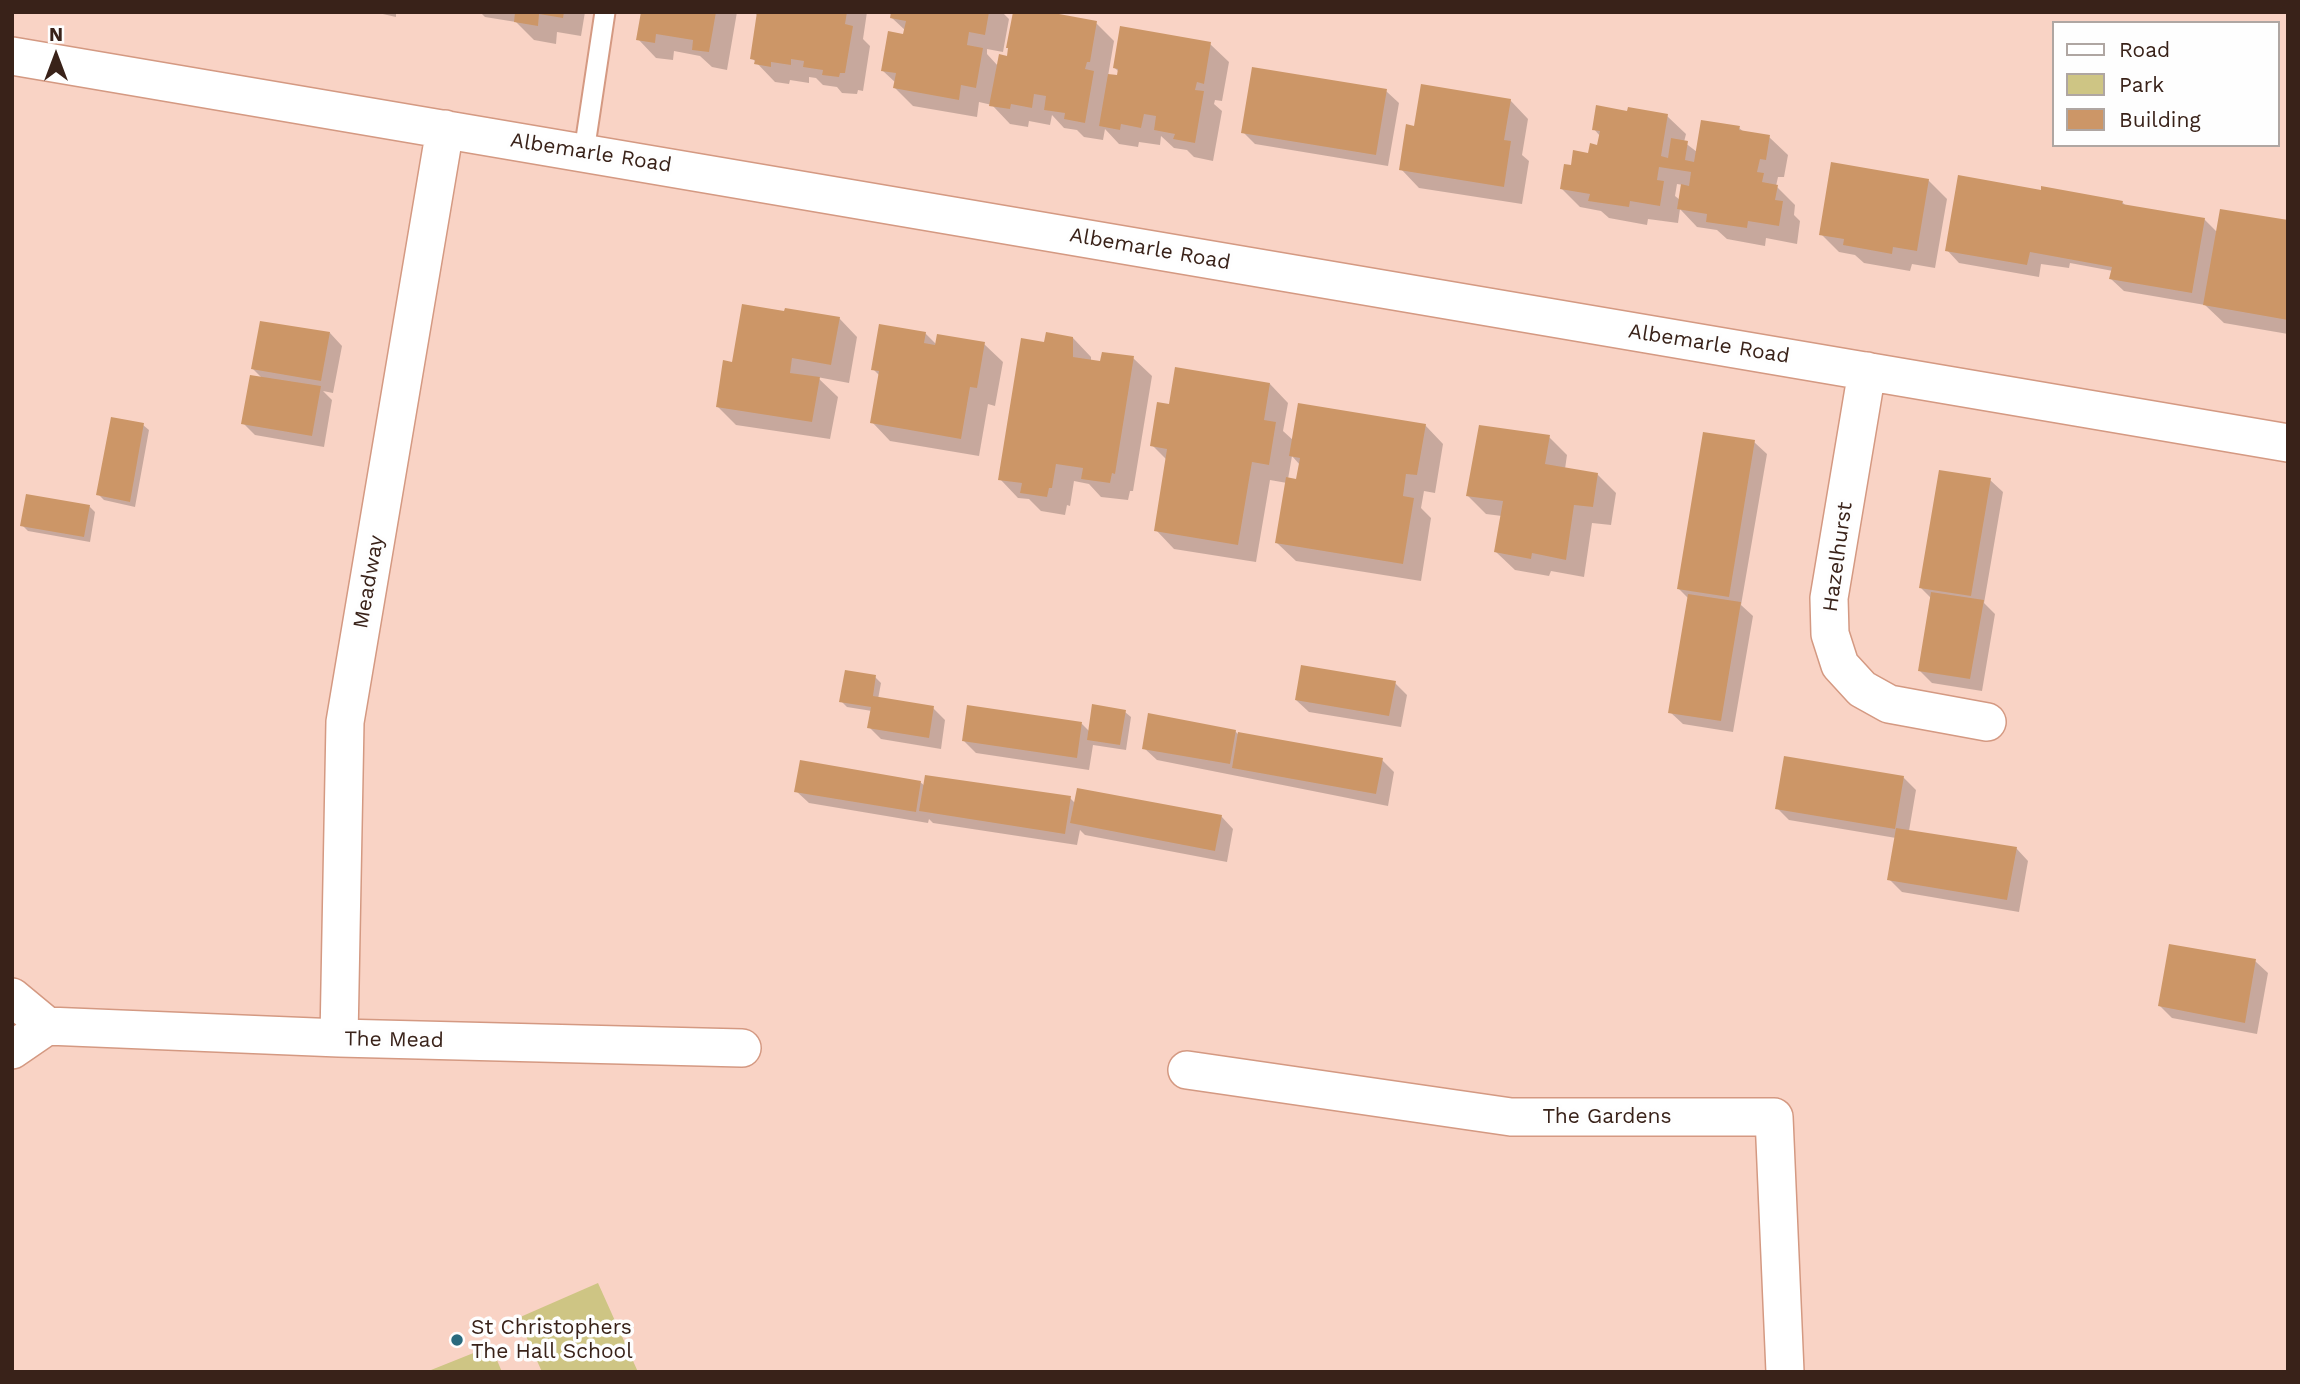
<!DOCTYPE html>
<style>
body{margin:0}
#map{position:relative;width:2300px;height:1384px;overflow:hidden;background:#f9d3c5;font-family:"Work Sans",sans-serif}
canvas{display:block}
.frame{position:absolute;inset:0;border:14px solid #392219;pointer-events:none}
.legend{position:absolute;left:2052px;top:21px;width:228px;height:126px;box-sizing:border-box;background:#fefefe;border:2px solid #afa6a2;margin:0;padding:9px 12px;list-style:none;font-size:21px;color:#392219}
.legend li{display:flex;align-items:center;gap:14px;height:35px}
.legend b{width:35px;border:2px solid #afa6a2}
.north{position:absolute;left:21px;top:21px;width:70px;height:70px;-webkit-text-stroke:5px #fefefe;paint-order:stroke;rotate:0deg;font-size:19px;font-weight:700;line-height:28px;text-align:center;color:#392219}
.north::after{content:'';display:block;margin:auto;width:24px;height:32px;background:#392219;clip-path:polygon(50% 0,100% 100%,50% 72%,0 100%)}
</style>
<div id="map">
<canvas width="2300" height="1384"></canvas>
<div class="frame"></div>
<ul class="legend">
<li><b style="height:9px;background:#fff"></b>Road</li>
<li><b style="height:19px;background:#cec584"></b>Park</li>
<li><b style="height:19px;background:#cc9667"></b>Building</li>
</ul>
<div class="north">N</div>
</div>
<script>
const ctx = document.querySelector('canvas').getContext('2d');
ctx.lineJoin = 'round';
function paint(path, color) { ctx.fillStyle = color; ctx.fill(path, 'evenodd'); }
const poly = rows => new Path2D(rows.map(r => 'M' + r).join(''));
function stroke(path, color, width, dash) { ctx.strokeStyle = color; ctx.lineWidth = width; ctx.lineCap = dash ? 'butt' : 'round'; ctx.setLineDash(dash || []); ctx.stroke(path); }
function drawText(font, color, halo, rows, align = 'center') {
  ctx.font = font + ' "Work Sans",sans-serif'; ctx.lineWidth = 7; ctx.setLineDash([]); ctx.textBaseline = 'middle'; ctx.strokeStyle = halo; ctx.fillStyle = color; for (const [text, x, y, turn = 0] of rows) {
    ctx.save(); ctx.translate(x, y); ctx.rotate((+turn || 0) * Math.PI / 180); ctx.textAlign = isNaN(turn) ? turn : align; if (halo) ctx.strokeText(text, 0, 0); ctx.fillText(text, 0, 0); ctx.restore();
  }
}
paint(poly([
 [598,1283,638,1372,542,1372,518,1318],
 [491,1346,502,1372,426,1372]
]), '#cec584');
paint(poly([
 [374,12,396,12,396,17],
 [480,12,585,12,581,36,557,32,556,44,534,40,516,22,485,17],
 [642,12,737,12,727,70,712,67,700,56,674,51,673,60,656,58,638,39],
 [754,12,867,12,863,39,870,46,863,91,858,90,857,94,842,93,837,87,823,85,816,78,809,77,809,83,790,80,789,84,775,82,752,58,758,16],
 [893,12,1002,12,1009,19,1003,52,987,49,987,54,998,66,1008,58,1096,23,1114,41,1108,76,1118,77,1119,72,1114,67,1210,44,1229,62,1222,101,1215,100,1214,104,1222,111,1213,161,1194,157,1187,150,1174,148,1161,136,1160,145,1139,142,1138,147,1119,144,1105,129,1103,140,1084,137,1077,130,1064,128,1052,115,1050,125,1029,121,1028,127,1010,124,992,105,979,102,977,117,913,106,895,88,896,83,883,71,906,31,892,18],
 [1386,91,1399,103,1388,166,1255,144,1243,132],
 [1510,100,1528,119,1522,155,1529,161,1522,204,1419,188,1401,169,1416,128],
 [1628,113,1667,116,1686,134,1684,142,1697,152,1739,128,1744,132,1769,137,1788,155,1784,177,1778,177,1776,186,1795,205,1794,215,1800,221,1797,244,1766,238,1765,246,1727,239,1717,230,1697,227,1680,209,1678,223,1648,219,1647,225,1609,218,1601,211,1580,207,1561,188,1572,167,1598,147,1600,136,1594,129],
 [1677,184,1683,185,1680,200,1675,196],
 [1928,180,1947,199,1935,268,1912,264,1910,271,1864,263,1855,255,1839,252,1821,234],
 [2042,192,2122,202,2126,206,2204,219,2218,233,2288,222,2288,334,2224,323,2205,305,2124,291,2111,279,2113,271,2070,263,2069,268,2041,264,2039,277,1959,263,1947,250],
 [839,318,857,337,849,383,817,377,838,397,830,439,736,425,718,407,734,364],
 [330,333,342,346,333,393,323,391,332,400,324,447,255,435,243,423,263,379,253,369],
 [925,333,937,345,984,344,1003,362,995,406,988,404,979,456,890,441,872,422,880,376,873,369],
 [1073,338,1091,357,1091,361,1102,363,1133,358,1152,376,1133,491,1130,491,1128,500,1101,497,1089,484,1074,481,1070,506,1067,505,1065,515,1041,511,1029,499,1018,498,1000,479,1046,344],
 [1270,384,1288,403,1283,431,1294,441,1425,425,1443,444,1435,493,1424,491,1421,508,1431,518,1421,581,1296,561,1277,543,1287,483,1270,480,1256,562,1174,549,1156,530,1167,460,1152,445,1170,406],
 [1292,456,1300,465,1298,481,1288,479],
 [143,425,149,430,135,507,104,500,98,494],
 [1549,437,1567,455,1565,469,1597,474,1616,493,1611,525,1592,523,1584,577,1551,571,1549,576,1515,570,1496,552,1502,516,1486,514,1467,495],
 [1754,442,1767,454,1741,605,1753,616,1733,732,1683,724,1670,712,1689,599,1678,588],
 [1990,480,2003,492,1984,603,1995,614,1982,691,1932,683,1920,671,1932,599,1921,588],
 [89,506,95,512,90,542,28,531,22,525],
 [875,677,881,683,878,699,933,708,945,720,941,749,881,739,869,727,872,711,847,707,841,701],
 [1395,683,1407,695,1401,727,1309,712,1296,700],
 [1125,712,1131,717,1126,750,1093,745,1089,770,976,753,964,741,1082,724,1090,732],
 [1235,731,1238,734,1382,760,1394,772,1388,806,1157,760,1144,748],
 [1903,777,1916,790,1909,831,2016,848,2028,861,2019,912,1902,892,1889,879,1896,838,1789,820,1777,808],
 [920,782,925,786,1070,798,1076,804,1221,816,1233,829,1227,862,1085,835,1080,830,1077,845,933,823,929,819,928,823,809,803,796,791],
 [2255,961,2268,973,2257,1034,2172,1018,2160,1006]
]), '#0003');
paint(poly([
 [515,12,564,12,563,18,539,14,538,26,514,22],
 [641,12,716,12,709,52,692,50,693,40,656,34,655,43,636,40],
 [757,12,847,12,845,24,853,26,845,73,840,73,839,77,822,75,823,70,803,67,804,61,791,59,791,65,771,62,771,67,754,64,755,60,750,59],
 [891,12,989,12,985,35,969,32,967,45,983,48,976,88,961,85,959,100,893,88,896,73,881,71,888,31,903,34,906,21,890,18],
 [1013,12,1048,12,1097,21,1090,62,1087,62,1085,69,1094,71,1085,123,1064,119,1065,113,1044,110,1046,96,1034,94,1032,108,1011,104,1010,109,989,106,999,54,1007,56,1008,48,1006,48],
 [1120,26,1211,42,1204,84,1197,82,1195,90,1204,91,1195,143,1173,139,1175,134,1154,130,1156,116,1144,114,1141,128,1121,124,1120,130,1099,126,1108,74,1117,75,1118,69,1113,68],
 [1252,67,1387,89,1376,155,1241,133],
 [1421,84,1511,99,1504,140,1511,141,1504,187,1399,170,1406,124,1414,126],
 [1596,105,1627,111,1628,107,1668,114,1661,156,1668,158,1671,138,1688,141,1685,160,1694,162,1701,120,1740,126,1739,130,1770,135,1766,160,1760,159,1757,172,1764,173,1762,182,1778,185,1775,200,1783,201,1779,226,1748,221,1747,228,1706,222,1707,214,1677,209,1681,184,1689,186,1691,172,1659,167,1657,180,1664,181,1660,206,1630,201,1629,207,1588,201,1590,194,1560,189,1564,164,1571,165,1573,150,1588,153,1590,143,1597,145,1600,131,1592,130],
 [1831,162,1929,179,1917,251,1893,247,1892,254,1843,245,1844,239,1819,235],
 [1958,175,2041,190,2041,186,2123,201,2122,204,2205,218,2192,293,2109,279,2112,267,2030,252,2027,265,1945,251],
 [2220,209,2288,220,2288,320,2203,305],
 [742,304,784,311,785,308,840,317,831,365,792,358,790,373,820,377,812,422,716,407,723,360,732,362],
 [260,321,330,332,321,381,251,369],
 [879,324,926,332,924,343,935,345,937,334,985,342,977,388,970,387,961,439,870,423,879,371,871,370],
 [1046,332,1073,337,1073,357,1100,361,1102,352,1134,356,1115,474,1112,473,1110,483,1081,479,1083,468,1056,464,1052,488,1049,488,1047,497,1020,493,1022,483,998,480,1021,338,1044,342],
 [1175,367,1270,383,1264,420,1276,422,1269,465,1252,462,1238,545,1154,531,1167,449,1150,446,1157,402,1169,404],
 [250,375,321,386,312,436,241,424],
 [1298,403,1426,424,1417,475,1406,474,1403,496,1414,498,1403,564,1275,543,1286,477,1296,479,1300,458,1289,456],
 [111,417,144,423,130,502,96,495],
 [1479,425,1550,435,1545,464,1598,473,1593,507,1574,505,1566,560,1532,553,1531,559,1494,552,1503,501,1466,496],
 [1703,432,1755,440,1729,597,1677,589],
 [1939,470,1991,478,1971,596,1919,588],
 [26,494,90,505,84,537,20,526],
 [1931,592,1984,600,1970,679,1918,671],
 [1688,594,1741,602,1721,721,1668,713],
 [1301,665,1396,681,1389,716,1295,700],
 [845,670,876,675,873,696,934,706,929,738,867,728,871,707,839,702],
 [1092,704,1126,710,1120,745,1087,740],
 [967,705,1082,722,1077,758,962,741],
 [1148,713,1236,730,1230,764,1142,749],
 [1238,732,1383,758,1376,794,1232,768],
 [1784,756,1904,776,1895,829,1775,809],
 [800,760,921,781,916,812,794,792],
 [925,775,1071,796,1065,834,919,811],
 [1077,788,1222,815,1215,851,1070,823],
 [1896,828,2017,847,2007,900,1887,880],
 [2169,944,2256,959,2245,1023,2158,1006]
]), '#cc9667');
const service = poly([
 [584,152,605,12]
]);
const minor = poly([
 [12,56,2288,443],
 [1867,371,1829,598,1830,634,1840,665,1862,689,1889,704,1987,722],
 [12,997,47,1026,12,1050],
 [47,1026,339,1038,742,1048],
 [339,1038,345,722,445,129],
 [1187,1070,1511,1117,1774,1117,1785,1372]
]);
stroke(service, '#d49982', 23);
stroke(minor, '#d49982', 40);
stroke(service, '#fff', 19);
stroke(minor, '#fff', 37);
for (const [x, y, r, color] of [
 [457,1340,7,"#2a6a7e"]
]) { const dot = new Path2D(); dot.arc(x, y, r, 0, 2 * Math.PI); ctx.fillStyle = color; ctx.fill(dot); stroke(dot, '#fefefe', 2.5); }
drawText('21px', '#392219', '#fefefe', [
 ["Albemarle Road",591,153,9],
 ["Albemarle Road",1150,249,10],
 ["Albemarle Road",1709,344,9],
 ["Hazelhurst",1838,557,-82],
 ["Meadway",369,582,-80],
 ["The Mead",394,1040,1],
 ["The Gardens",1607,1117]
]);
drawText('21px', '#392219', '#fefefe', [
 ["St Christophers",471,1328],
 ["The Hall School",471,1352]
], 'left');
</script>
